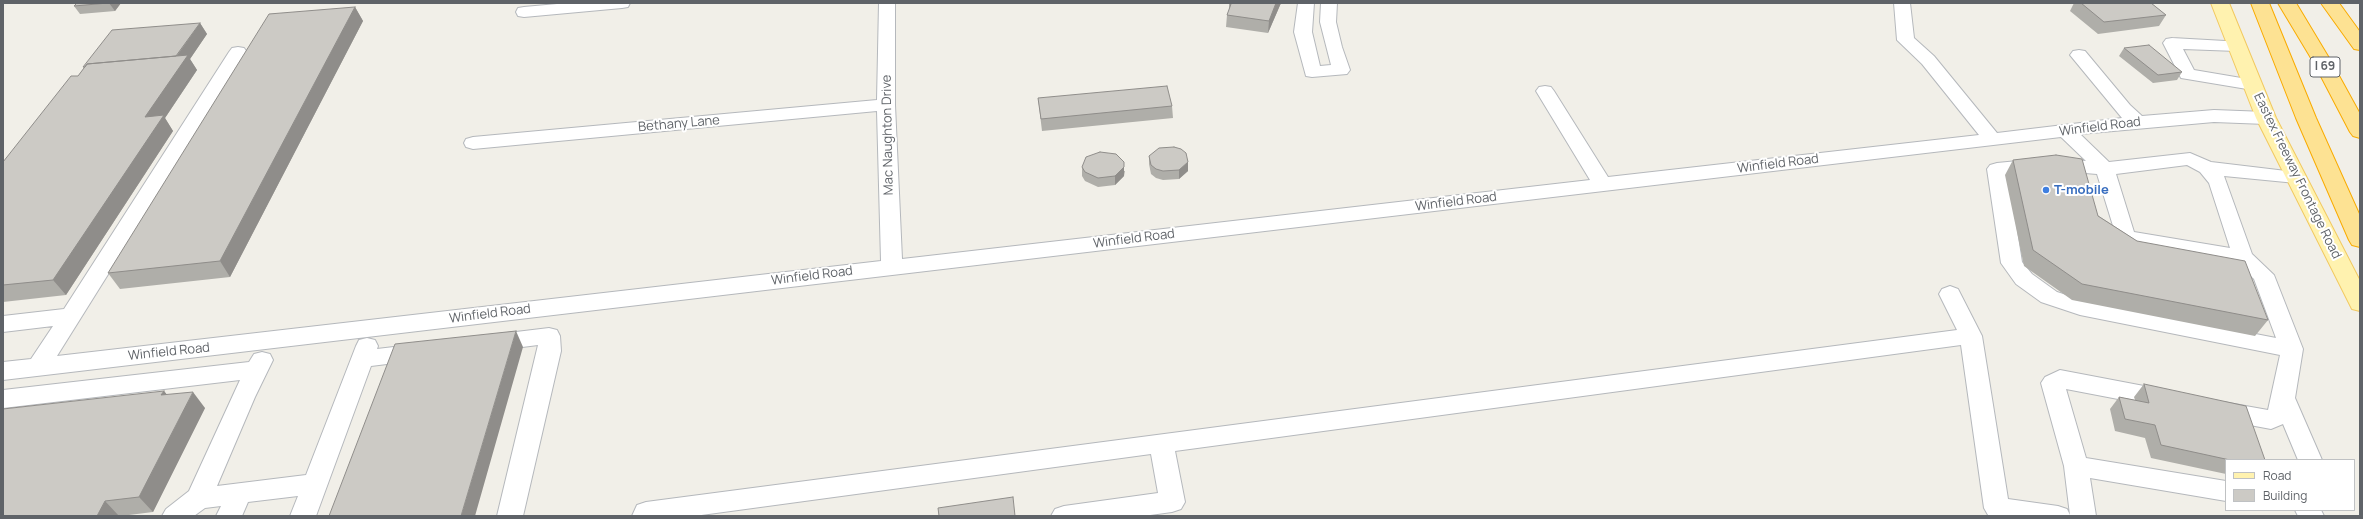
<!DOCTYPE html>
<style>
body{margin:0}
#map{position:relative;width:2363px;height:519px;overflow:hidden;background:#f1efe8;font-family:Manrope,sans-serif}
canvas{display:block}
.frame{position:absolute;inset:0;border:4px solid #5f6368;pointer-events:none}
.legend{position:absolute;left:2225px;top:459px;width:130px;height:52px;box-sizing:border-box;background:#fff;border:1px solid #bfc1c3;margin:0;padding:5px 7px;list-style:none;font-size:12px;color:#5f6368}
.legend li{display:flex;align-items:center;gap:8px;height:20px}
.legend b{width:20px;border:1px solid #bfc1c3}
</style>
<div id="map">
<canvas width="2363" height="519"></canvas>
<div class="frame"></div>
<ul class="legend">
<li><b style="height:5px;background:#fff2af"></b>Road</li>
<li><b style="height:11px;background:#cccac5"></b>Building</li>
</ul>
</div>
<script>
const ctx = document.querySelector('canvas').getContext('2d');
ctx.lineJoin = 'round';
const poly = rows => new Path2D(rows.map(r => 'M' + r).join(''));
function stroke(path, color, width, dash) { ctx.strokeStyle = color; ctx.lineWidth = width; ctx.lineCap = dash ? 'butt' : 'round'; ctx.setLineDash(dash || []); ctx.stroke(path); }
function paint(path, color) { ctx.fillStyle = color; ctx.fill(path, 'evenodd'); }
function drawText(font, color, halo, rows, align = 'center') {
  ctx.font = font + ' Manrope,sans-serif'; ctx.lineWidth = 4; ctx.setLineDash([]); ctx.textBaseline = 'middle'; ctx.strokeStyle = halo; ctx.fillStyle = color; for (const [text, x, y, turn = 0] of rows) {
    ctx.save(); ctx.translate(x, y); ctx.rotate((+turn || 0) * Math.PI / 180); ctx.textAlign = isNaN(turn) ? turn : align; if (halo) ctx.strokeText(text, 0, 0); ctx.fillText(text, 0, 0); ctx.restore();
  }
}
const minor = poly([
 [568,3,630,3,628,7,622,8,524,17,518,16,516,12,518,8,524,7,568,3],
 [879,3,895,3,895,105,902,259,1590,180,1536,91,1539,87,1545,86,1551,87,1554,91,1608,177,1979,135,1922,64,1897,40,1894,3,1910,3,1914,38,1934,56,1997,133,2122,118,2070,55,2073,51,2079,50,2085,51,2130,105,2142,116,2214,110,2266,112,2273,114,2275,118,2273,122,2266,124,2214,122,2080,134,2109,162,2190,153,2211,162,2303,173,2306,177,2303,181,2296,183,2224,176,2252,254,2274,275,2303,349,2295,398,2322,460,2298,460,2283,424,2271,429,2223,420,2215,417,2211,411,2215,405,2223,402,2268,410,2280,355,2080,315,2041,302,2016,284,2001,263,1987,169,1990,165,1997,163,2049,158,2086,161,2061,137,3,380,3,362,31,359,53,326,3,332,3,316,64,309,229,52,232,48,238,47,244,48,247,52,57,356,881,261,877,111,473,149,466,147,464,143,466,139,473,137,877,100,879,3],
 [2187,165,2200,172,2209,183,2230,248,2134,232,2116,174,2187,165],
 [2049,170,2097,174,2118,242,2237,263,2254,279,2276,338,2082,300,2057,292,2032,274,2022,262,2008,174,2049,170],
 [1298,3,1314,3,1312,32,1320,66,1331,65,1320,22,1321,3,1337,3,1336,22,1342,47,1350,70,1347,74,1312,77,1306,76,1294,32,1298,3],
 [2172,38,2243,42,2246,46,2243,50,2237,51,2183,49,2194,70,2253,80,2259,81,2262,85,2259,89,2253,90,2181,78,2163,43,2166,39,2172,38],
 [1950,286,1958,289,1982,336,2008,499,2058,506,2067,509,2070,515,2064,466,2041,383,2045,377,2060,370,2165,390,2173,393,2177,399,2173,405,2165,408,2066,389,2086,458,2226,481,2226,501,2090,478,2096,516,1988,515,1984,508,1961,345,1175,451,1185,502,1181,509,1172,512,1143,516,1051,516,1055,509,1064,506,1158,493,1151,454,694,516,632,516,637,505,646,502,1957,330,1939,294,1942,289,1950,286],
 [549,328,557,330,560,336,561,351,523,516,497,516,538,345,491,351,483,349,480,343,483,337,491,335,549,328],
 [367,338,375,340,378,346,377,349,419,344,427,346,430,352,427,358,419,360,371,366,316,516,290,516,298,496,248,502,242,516,216,516,221,506,205,508,194,516,162,516,166,509,189,491,240,380,3,408,3,390,249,362,254,354,262,352,270,354,273,360,255,397,217,486,306,475,356,346,359,340,367,338],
 [2295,510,2321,510,2324,516,2298,516,2295,510]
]);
const major = poly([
 [2211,3,2229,3,2276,118,2360,281,2360,311,2352,309,2349,303,2256,118,2211,3]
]);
const highway = poly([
 [2251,3,2269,3,2316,118,2360,216,2360,247,2352,245,2349,240,2296,118,2251,3],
 [2278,3,2296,3,2332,63,2360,114,2360,138,2353,136,2350,132,2314,63,2278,3],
 [2321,3,2339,3,2360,32,2360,50,2354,49,2321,3]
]);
stroke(minor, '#b5b8bc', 2);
stroke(major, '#f2c960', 2);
stroke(highway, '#f9ab00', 2);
paint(minor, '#fff');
paint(major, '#fff2af');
paint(highway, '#fde293');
paint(poly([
 [77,3,121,3,115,11,80,14,74,6],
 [1229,3,1281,3,1268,33,1226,27,1227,15,1229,10],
 [2074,3,2151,3,2166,15,2159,26,2098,34,2070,11],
 [355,7,363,21,230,277,120,289,108,273],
 [200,23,207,34,190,59,197,70,165,118,173,131,66,295,3,302,3,162,78,76,84,68,83,67],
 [2124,48,2182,72,2177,80,2153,83,2119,56],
 [1038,98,1172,106,1173,118,1042,131],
 [1149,156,1188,162,1188,171,1179,179,1163,180,1156,178,1151,174,1149,164],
 [2013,160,2137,241,2268,320,2255,336,2072,300,2024,266,2005,175],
 [1082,167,1125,171,1124,176,1115,185,1098,187,1085,181,1082,176],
 [2144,384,2265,460,2226,460,2226,474,2151,458,2145,438,2115,431,2110,409,2119,397,2135,400,2134,397],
 [164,391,167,395,205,408,153,512,121,516,3,516]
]), '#afaea9');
paint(poly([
 [109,3,121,3,115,11],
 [1276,3,1281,3,1268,33,1269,21],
 [355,7,363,21,230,277,220,261],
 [200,23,207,34,190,59,197,70,165,118,173,131,66,295,53,280,145,117,174,60],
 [1124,162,1124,176,1115,185,1115,176],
 [1188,162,1188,171,1179,179,1179,170],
 [516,331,523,347,475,516,461,516],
 [164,391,176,406,161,395],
 [193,392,205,408,153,512,139,497],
 [105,501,119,516,97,516]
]), '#8f8d8a');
const building = poly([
 [77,3,108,3,74,6,77,3],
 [1229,3,1276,3,1269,21,1227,15,1231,4,1229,3],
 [2081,3,2151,3,2166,15,2104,22,2081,3],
 [355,7,220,261,108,273,269,14,355,7],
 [200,23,176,56,87,64,85,67,83,67,112,30,200,23],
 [2149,45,2182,72,2158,75,2124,48,2149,45],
 [188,55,145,117,164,115,53,280,3,285,3,162,71,76,78,76,87,64,188,55],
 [1167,86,1172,106,1041,119,1038,98,1167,86],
 [1174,147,1181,149,1186,153,1188,162,1179,170,1163,171,1156,169,1151,165,1149,156,1159,148,1174,147],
 [1100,152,1116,154,1124,162,1124,167,1115,176,1098,178,1085,172,1082,167,1086,157,1100,152],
 [2056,155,2082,159,2098,216,2137,241,2245,261,2268,320,2082,284,2033,250,2013,160,2056,155],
 [516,331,461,516,329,516,395,344,516,331],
 [2144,384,2246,406,2265,460,2230,460,2161,445,2155,425,2125,419,2119,397,2149,403,2144,384],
 [164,391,161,395,193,392,139,497,105,501,97,516,3,516,3,409,164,391],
 [1013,497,1015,516,939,516,938,508,1013,497]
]);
paint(building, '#cccac5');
stroke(building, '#8f8d8a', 1);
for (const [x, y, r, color] of [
 [2046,190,4,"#3f7fe0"]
]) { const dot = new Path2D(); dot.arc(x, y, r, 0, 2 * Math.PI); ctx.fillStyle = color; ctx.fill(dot); stroke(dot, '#fff', 1.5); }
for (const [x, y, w] of [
 [2325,67,30]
]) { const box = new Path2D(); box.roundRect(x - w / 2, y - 10, w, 20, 3); ctx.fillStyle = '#fff'; ctx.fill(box); stroke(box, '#5f6368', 1); }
drawText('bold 12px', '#5f6368', null, [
 ["I 69",2325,67]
]);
drawText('13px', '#5f6368', '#fff', [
 ["Bethany Lane",679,124,-5],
 ["Winfield Road",2100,127,-7],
 ["Mac Naughton Drive",888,135,-91],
 ["Winfield Road",1778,164,-7],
 ["Eastex Freeway Frontage Road",2297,176,64],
 ["Winfield Road",1456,202,-7],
 ["Winfield Road",1134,239,-7],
 ["Winfield Road",812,276,-7],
 ["Winfield Road",490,314,-7],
 ["Winfield Road",169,352,-6]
]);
drawText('bold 13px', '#366cbe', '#fff', [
 ["T-mobile",2054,190]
], 'left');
</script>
